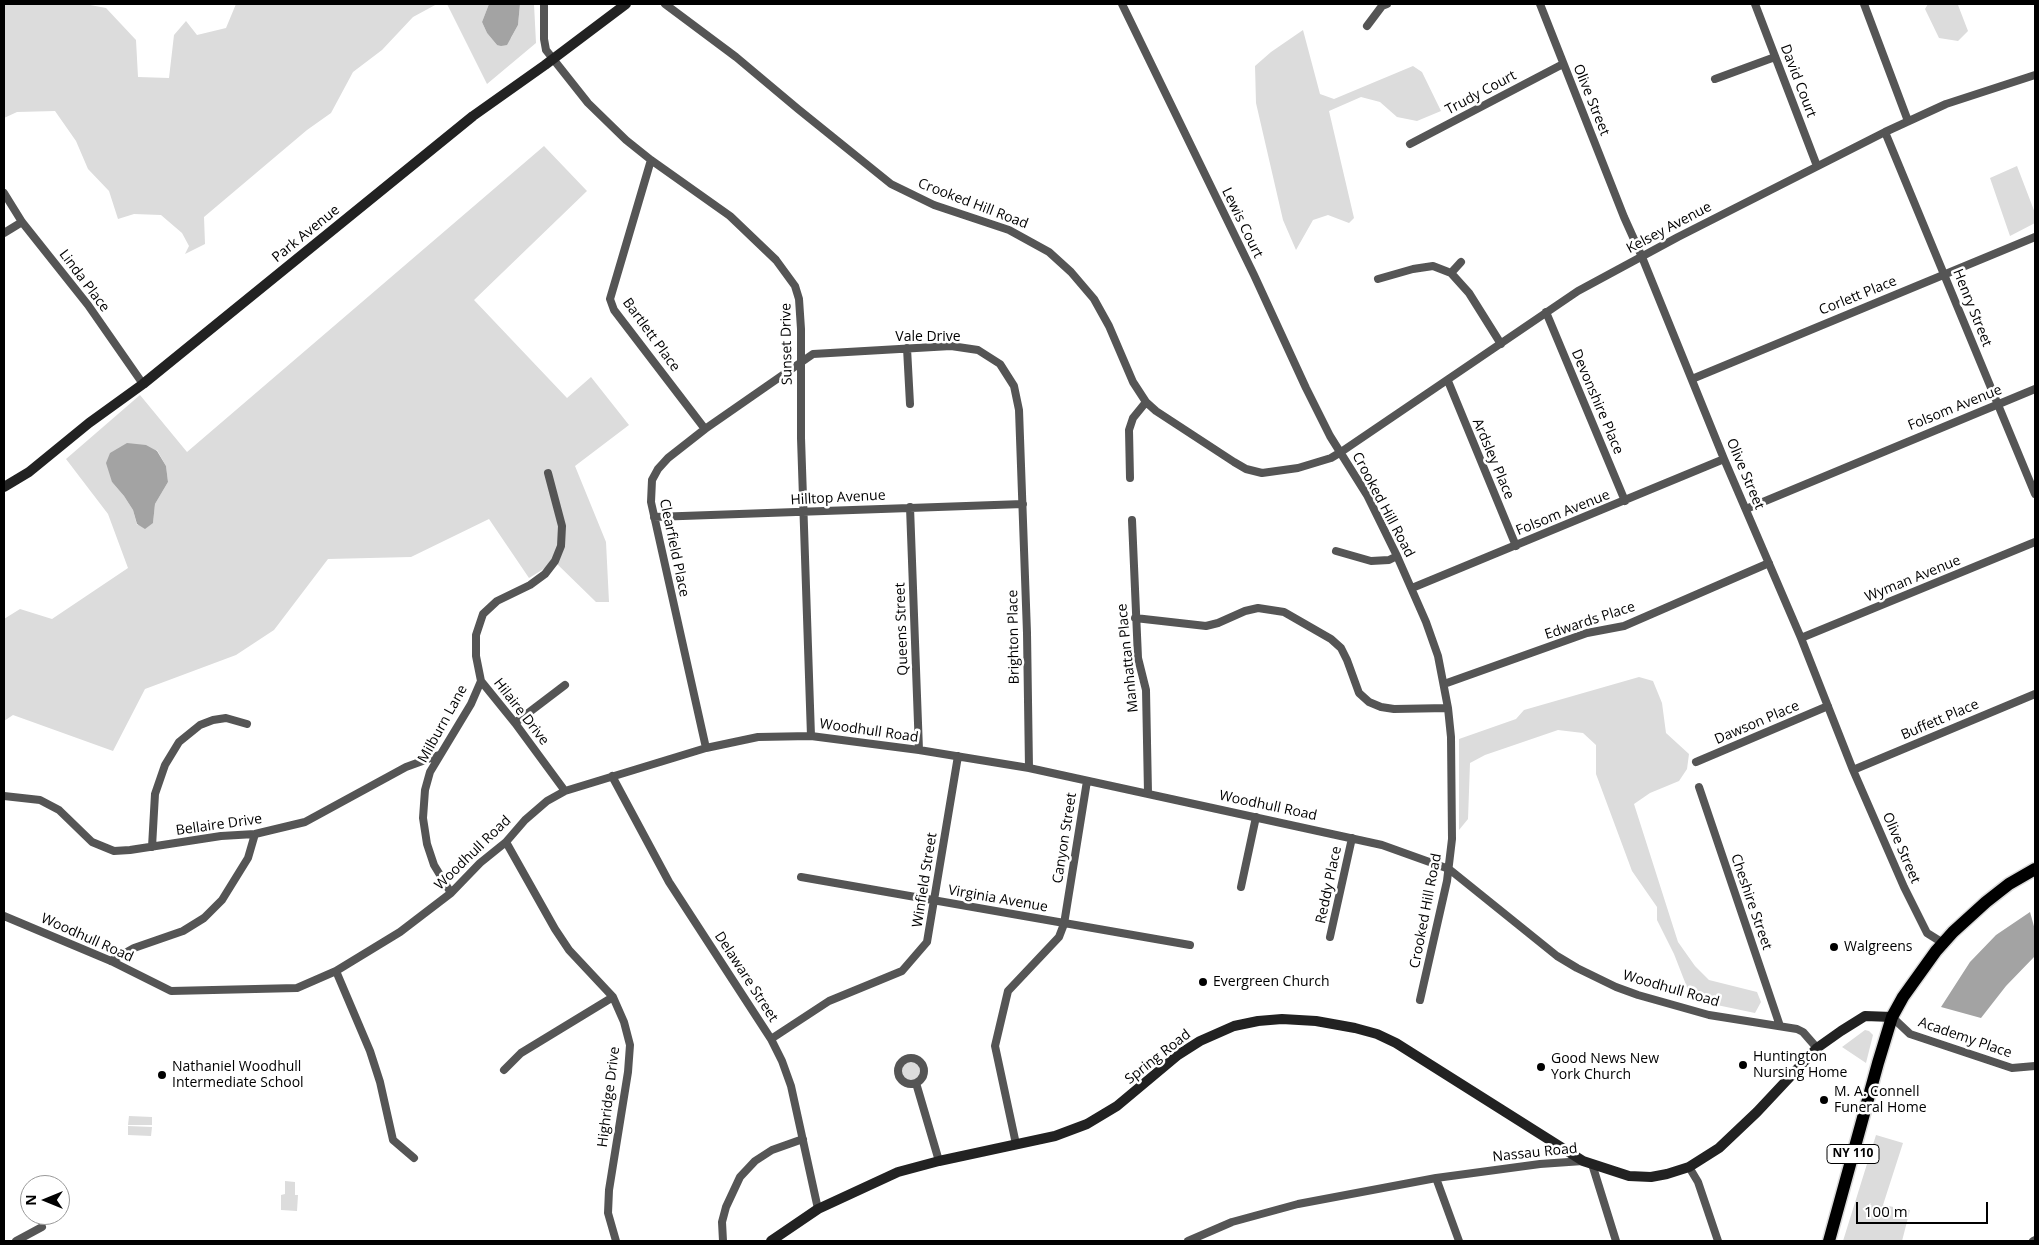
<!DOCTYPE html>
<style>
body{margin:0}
#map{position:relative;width:2039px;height:1245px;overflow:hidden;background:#fff;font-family:"Open Sans",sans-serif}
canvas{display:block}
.frame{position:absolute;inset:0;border:5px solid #000;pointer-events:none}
.north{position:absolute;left:20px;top:1175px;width:50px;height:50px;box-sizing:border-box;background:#fff;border:1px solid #999;border-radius:50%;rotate:270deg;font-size:14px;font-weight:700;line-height:20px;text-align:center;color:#000}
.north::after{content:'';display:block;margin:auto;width:18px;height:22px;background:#000;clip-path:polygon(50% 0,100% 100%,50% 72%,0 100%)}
.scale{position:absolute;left:1856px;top:1202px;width:132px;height:22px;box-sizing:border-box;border:2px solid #000;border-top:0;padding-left:6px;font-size:15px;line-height:18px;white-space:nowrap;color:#000;-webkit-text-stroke:4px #fff;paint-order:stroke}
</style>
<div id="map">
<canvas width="2039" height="1245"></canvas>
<div class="frame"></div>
<div class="north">N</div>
<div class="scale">100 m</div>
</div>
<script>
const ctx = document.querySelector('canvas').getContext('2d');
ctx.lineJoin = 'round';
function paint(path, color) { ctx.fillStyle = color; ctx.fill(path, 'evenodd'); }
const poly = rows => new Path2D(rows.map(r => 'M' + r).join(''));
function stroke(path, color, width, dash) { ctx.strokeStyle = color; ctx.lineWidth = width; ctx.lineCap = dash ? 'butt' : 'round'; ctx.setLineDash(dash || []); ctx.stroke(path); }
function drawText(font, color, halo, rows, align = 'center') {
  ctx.font = font + ' "Open Sans",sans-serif'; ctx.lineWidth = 5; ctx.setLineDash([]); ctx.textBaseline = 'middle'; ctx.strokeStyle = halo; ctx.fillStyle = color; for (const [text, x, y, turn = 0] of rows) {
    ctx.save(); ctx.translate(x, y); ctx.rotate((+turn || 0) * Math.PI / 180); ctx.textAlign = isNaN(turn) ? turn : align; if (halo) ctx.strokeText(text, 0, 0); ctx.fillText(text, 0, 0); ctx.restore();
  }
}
paint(poly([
 [4,4,85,4,106,8,136,40,138,77,169,78,174,35,186,21,197,35,226,28,236,4,437,4,413,17,382,50,353,72,331,113,307,130,204,217,205,244,185,254,189,246,182,233,161,215,134,214,118,219,109,191,88,169,76,141,55,111,17,112,4,118],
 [447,4,489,4,482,22,487,33,497,45,511,38,518,25,520,4,534,4,536,43,487,84],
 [1928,4,1961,4,1958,5,1968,31,1958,41,1939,38,1925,9],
 [1303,30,1320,94,1334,99,1413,66,1422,72,1441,111,1417,121,1397,117,1380,102,1361,97,1329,111,1354,218,1349,223,1328,215,1313,220,1296,250,1283,220,1256,103,1255,66,1271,52],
 [544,146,587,191,474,300,567,398,591,377,629,425,575,466,606,542,609,602,596,602,555,562,529,578,489,519,411,557,328,559,274,630,236,655,145,689,113,751,13,715,4,721,4,619,20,609,52,619,128,568,108,514,66,459,140,395,187,452],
 [157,450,166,466,168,482,155,504,153,523,137,525,133,510,124,496,112,482],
 [2017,166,2035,213,2035,223,2010,236,1990,178],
 [1639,677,1653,681,1662,703,1666,733,1689,754,1687,769,1679,781,1650,793,1634,804,1678,942,1695,966,1709,980,1757,992,1761,1002,1755,1013,1693,1000,1690,995,1674,954,1657,920,1657,907,1632,871,1596,774,1596,745,1583,733,1558,730,1485,755,1470,763,1468,819,1459,830,1459,739,1516,719,1524,710],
 [1865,1030,1869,1031,1873,1035,1866,1063,1842,1047],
 '900 1071a10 10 0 1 1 20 0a10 10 0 1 1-20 0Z',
 [129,1116,152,1117,152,1125,128,1125],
 [128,1126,152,1127,151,1136,128,1135],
 [1876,1135,1903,1143,1883,1205,1910,1210,1902,1241,1843,1241],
 [285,1181,295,1182,295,1195,298,1195,297,1211,281,1210,281,1195,285,1194]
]), '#dcdcdc');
paint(poly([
 [489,4,520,4,518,25,507,45,501,46,497,45,487,33,482,22],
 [127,443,146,445,157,451,166,466,168,482,155,504,153,523,145,529,137,524,133,510,124,496,112,482,106,463,110,453],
 [2030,912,2035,930,2035,956,2006,986,1981,1018,1941,1007,1970,962,1996,935]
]), '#a3a3a3');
const primary = poly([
 [1829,1241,1878,1063,1892,1017,1903,997,1936,951,1953,932,1986,902,2009,884,2035,869]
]);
stroke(primary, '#dbdbdb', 15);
stroke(poly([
 [544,4,544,39,546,50,588,103,626,140,651,160,730,216,776,260,795,286,799,299,801,329,801,438,811,736],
 [665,4,736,57,798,109,891,184,934,205,1009,230,1049,252,1071,272,1094,299,1109,326,1133,382,1146,402,1156,411,1234,462,1246,469,1262,473,1298,468,1331,458,1341,452,1578,291,1678,237,1885,132,1946,104,2035,75],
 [1122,4,1254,275,1306,388,1330,436,1367,495,1397,556,1426,622,1438,656,1448,708,1451,737,1452,839,1447,881,1420,1000],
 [1540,4,1624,217,1642,257,1724,459,1801,638,1853,770,1904,887,1927,933,1943,943],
 [1755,4,1817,166],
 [1864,4,1908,121],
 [1367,26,1382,6,1387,4],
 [1715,79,1775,57],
 [1885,132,2035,494],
 [1410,144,1563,64],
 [651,160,610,299,614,310,705,429],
 [4,193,22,222,88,305,143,384],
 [4,233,22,222],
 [1451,273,1461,262],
 [1378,279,1413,269,1433,266,1451,273,1469,293,1501,344],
 [1546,312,1625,501],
 [907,348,910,404],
 [1692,379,2035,237],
 [1448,381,1516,546],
 [548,473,562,526,561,546,555,561,545,574,530,585,497,601,483,614,476,635,476,656,481,681,515,723,565,791],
 [1130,478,1129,430,1133,418,1146,402],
 [910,507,919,750],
 [1746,509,2035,389],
 [654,517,1023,504],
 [1132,520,1138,658,1146,690,1148,793],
 [1336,551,1371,561,1389,560,1397,556],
 [1412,588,1724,459],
 [1135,618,1206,626,1218,623,1245,611,1258,608,1284,612,1331,639,1341,648,1347,660,1359,693,1369,702,1381,707,1394,709,1448,708],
 [1801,638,2035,542],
 [1444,684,1587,633,1624,626,1769,563],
 [515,723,565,685],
 [706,748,651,502,652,480,658,469,668,458,705,429,813,354,951,346,978,350,1000,364,1014,386,1019,410,1027,633,1029,768],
 [1696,762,1828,706],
 [1853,770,2035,694],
 [612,776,669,882,771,1039,782,1061,791,1086,818,1209],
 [1699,787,1780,1026],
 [4,796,40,800,59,810,92,842,114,851,130,850,221,836,255,834,305,822,406,767,439,755],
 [506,842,555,929,569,950,613,997,624,1022,630,1045,628,1072,609,1190,608,1213,616,1241],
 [152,847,155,794,165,765,179,742,200,725,213,720,226,718,247,724],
 [801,877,1190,945],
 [1241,887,1256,817],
 [451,893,434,865,427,844,423,818,425,790,430,772,471,704,481,681],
 [4,916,111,961,171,991,297,988,336,971,400,932,451,893,480,863,506,842,525,820,547,801,565,791,706,748,758,737,811,736,919,750,1029,768,1382,845,1449,869,1557,956,1577,968,1616,987,1638,995,1709,1015,1797,1029,1803,1032,1817,1048],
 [1330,937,1352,838],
 [111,961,134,948,183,931,204,918,222,900,248,858,255,834],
 [336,971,370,1051,380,1082,393,1140,414,1158],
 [1892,1017,1910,1034,2012,1068,2035,1066],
 [771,1039,829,1001,902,971,927,942,958,756],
 '898 1071a13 13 0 1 1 26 0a13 13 0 1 1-26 0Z',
 [504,1070,521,1053,613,997],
 [916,1083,939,1161],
 [1016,1144,995,1046,1008,991,1059,937,1064,924,1087,781],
 [1592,1164,1616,1241],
 [1689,1167,1698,1182,1718,1241],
 [1436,1178,1459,1241],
 [16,1241,42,1227],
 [723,1241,722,1222,726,1207,740,1177,755,1161,772,1150,803,1139],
 [1188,1241,1232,1222,1298,1204,1436,1178,1540,1164,1583,1161],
 [2033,1241,2035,1240]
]), '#555', 8);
stroke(poly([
 [4,487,29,472,89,423,143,384,473,116,545,65,626,4],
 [771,1241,818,1209,898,1172,939,1161,1055,1136,1087,1124,1117,1106,1178,1055,1200,1041,1234,1026,1258,1021,1282,1019,1316,1021,1355,1028,1377,1034,1396,1043,1583,1161,1629,1176,1651,1177,1667,1174,1689,1167,1719,1148,1757,1112,1817,1048,1841,1031,1865,1016,1892,1017]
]), '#222', 10);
stroke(primary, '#000', 12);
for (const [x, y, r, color] of [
 [1834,947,5,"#000"],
 [1203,982,5,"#000"],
 [1743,1065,5,"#000"],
 [1541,1067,5,"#000"],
 [162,1075,5,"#000"],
 [1824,1100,5,"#000"]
]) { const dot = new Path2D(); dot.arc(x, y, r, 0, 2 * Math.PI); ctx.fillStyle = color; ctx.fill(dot); stroke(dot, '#fff', 2); }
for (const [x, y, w] of [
 [1853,1154,52]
]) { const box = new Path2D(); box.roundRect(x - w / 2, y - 9.5, w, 19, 4); ctx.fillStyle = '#fff'; ctx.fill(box); stroke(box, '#000', 1); }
drawText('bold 12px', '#000', null, [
 ["NY 110",1853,1154]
]);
drawText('14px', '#000', '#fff', [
 ["David Court",1798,81,69],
 ["Trudy Court",1481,93,-28],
 ["Olive Street",1591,100,68],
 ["Crooked Hill Road",973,204,21],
 ["Lewis Court",1242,223,64],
 ["Kelsey Avenue",1669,228,-28],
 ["Park Avenue",306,234,-39],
 ["Linda Place",84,281,53],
 ["Corlett Place",1858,296,-22],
 ["Henry Street",1972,308,68],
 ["Bartlett Place",651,335,54],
 ["Vale Drive",928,337],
 ["Sunset Drive",787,344,-91],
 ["Devonshire Place",1597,402,67],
 ["Folsom Avenue",1955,408,-22],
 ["Ardsley Place",1493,459,67],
 ["Olive Street",1745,474,67],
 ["Hilltop Avenue",838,498,-3],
 ["Crooked Hill Road",1383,505,62],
 ["Folsom Avenue",1563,513,-22],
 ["Clearfield Place",674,548,78],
 ["Wyman Avenue",1913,579,-22],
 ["Edwards Place",1590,621,-18],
 ["Queens Street",902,629,-92],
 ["Brighton Place",1014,637,-91],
 ["Manhattan Place",1128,658,-96],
 ["Hilaire Drive",521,712,52],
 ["Buffett Place",1940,720,-23],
 ["Dawson Place",1757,723,-23],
 ["Milburn Lane",443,724,-61],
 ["Woodhull Road",869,731,8],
 ["Woodhull Road",1268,806,12],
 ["Bellaire Drive",219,825,-8],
 ["Canyon Street",1065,838,-81],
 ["Olive Street",1901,848,67],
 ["Woodhull Road",473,853,-44],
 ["Winfield Street",925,880,-81],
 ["Reddy Place",1329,885,-78],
 ["Virginia Avenue",998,899,10],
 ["Cheshire Street",1751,902,71],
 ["Crooked Hill Road",1426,911,-79],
 ["Woodhull Road",87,938,24],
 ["Delaware Street",746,977,57],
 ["Woodhull Road",1671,989,16],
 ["Academy Place",1965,1038,19],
 ["Spring Road",1158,1057,-38],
 ["Highridge Drive",609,1097,-83],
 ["Nassau Road",1535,1153,-6]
]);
drawText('14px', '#000', '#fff', [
 ["Walgreens",1844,947],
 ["Evergreen Church",1213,982],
 ["Huntington",1753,1057],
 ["Nursing Home",1753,1073],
 ["Good News New",1551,1059],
 ["York Church",1551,1075],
 ["Nathaniel Woodhull",172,1067],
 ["Intermediate School",172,1083],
 ["M. A. Connell",1834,1092],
 ["Funeral Home",1834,1108]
], 'left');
</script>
